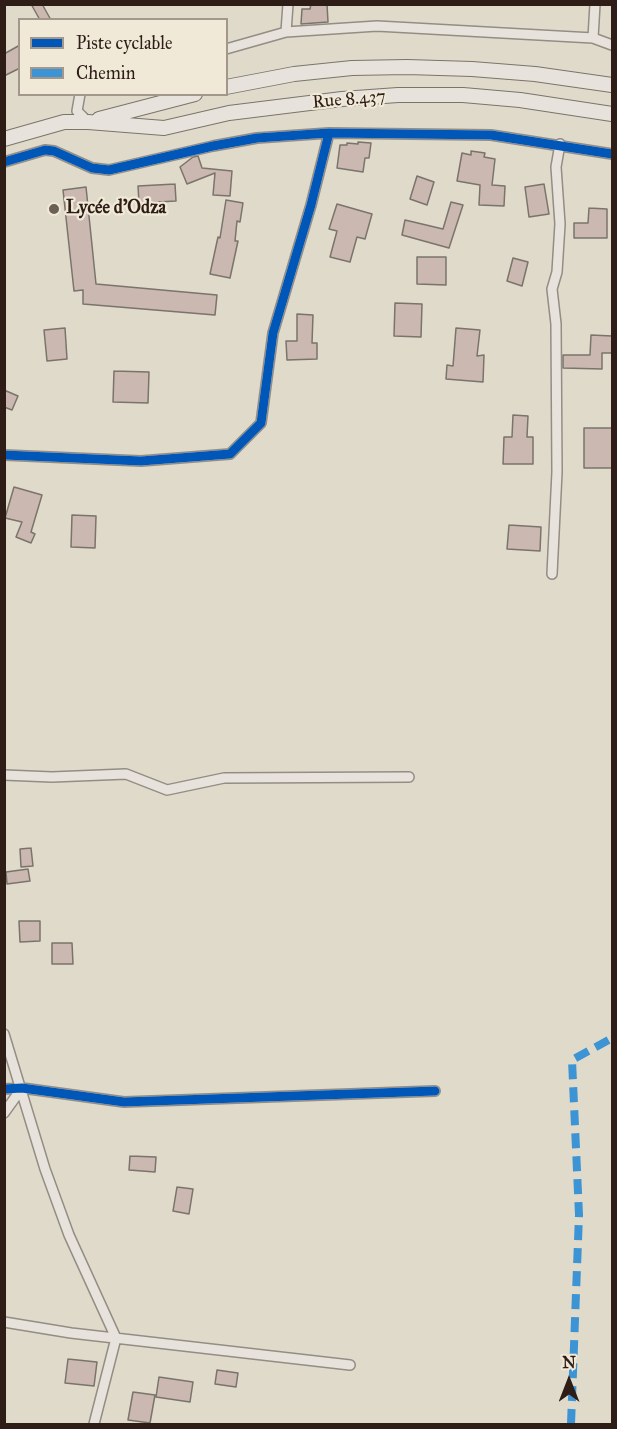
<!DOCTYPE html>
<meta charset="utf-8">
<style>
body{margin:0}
#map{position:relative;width:617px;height:1429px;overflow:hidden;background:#e0daca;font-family:"IM FELL Great Primer",serif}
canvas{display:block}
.frame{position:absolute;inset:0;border:6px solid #2e1d17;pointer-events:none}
.legend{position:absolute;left:18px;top:18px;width:210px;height:78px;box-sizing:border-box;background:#f0e9d7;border:2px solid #a2978a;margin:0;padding:8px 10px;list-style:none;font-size:18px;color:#2e1d17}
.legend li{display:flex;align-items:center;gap:12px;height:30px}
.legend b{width:30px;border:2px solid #a2978a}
.north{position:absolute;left:539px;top:1351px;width:60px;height:60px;-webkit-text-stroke:4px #f0e9d7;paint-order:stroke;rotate:0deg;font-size:16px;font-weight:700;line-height:24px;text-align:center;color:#2e1d17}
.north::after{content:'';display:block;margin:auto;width:21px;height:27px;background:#2e1d17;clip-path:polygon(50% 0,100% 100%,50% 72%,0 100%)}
</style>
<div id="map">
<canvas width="617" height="1429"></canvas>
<div class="frame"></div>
<ul class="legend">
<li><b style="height:8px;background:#0057b8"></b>Piste cyclable</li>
<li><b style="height:8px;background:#3c94d4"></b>Chemin</li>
</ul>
<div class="north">N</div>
</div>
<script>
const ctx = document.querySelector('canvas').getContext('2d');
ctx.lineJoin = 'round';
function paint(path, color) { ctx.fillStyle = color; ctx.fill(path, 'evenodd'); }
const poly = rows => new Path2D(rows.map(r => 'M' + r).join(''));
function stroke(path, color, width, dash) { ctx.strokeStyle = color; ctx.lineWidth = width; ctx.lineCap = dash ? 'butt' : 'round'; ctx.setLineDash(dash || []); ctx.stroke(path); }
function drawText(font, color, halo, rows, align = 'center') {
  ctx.font = font + ' "IM FELL Great Primer",serif'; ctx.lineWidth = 4.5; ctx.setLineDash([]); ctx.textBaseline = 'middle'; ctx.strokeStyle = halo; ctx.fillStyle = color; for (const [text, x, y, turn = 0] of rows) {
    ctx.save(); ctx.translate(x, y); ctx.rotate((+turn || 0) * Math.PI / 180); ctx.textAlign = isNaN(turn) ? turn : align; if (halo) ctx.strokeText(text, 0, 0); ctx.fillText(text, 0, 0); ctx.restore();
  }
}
const building = poly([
 [31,4,42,4,51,20,40,20,31,4],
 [311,4,327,4,328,22,301,24,302,9,310,9,311,4],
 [20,45,20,68,4,76,4,54,20,45],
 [358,142,371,143,369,158,365,158,363,172,337,168,340,145,347,145,347,143,358,144,358,142],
 [471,151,485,153,484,157,495,159,492,185,505,186,504,206,479,205,480,185,457,181,462,153,471,155,471,151],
 [198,156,202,168,232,171,230,196,213,195,215,173,187,184,180,167,193,157,198,156],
 [417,176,434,182,427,205,410,199,417,176],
 [175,184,176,201,139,203,138,186,175,184],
 [544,184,549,214,529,217,525,187,544,184],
 [86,187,96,284,217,295,215,315,83,304,83,290,74,291,63,190,86,187],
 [226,200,243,203,240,222,237,221,235,241,238,241,230,278,210,274,218,237,220,238,226,200],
 [451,202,463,205,449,248,402,235,405,220,443,229,451,202],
 [337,204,372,214,365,239,357,237,350,262,330,257,337,231,329,229,337,204],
 [589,208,607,209,607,238,574,238,574,223,588,223,589,208],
 [417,257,446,257,446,285,417,284,417,257],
 [513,258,528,262,522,286,507,281,513,258],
 [395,303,422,304,421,337,394,336,395,303],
 [297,314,313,315,312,343,317,343,317,359,287,360,286,341,297,341,297,314],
 [65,328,67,359,47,361,44,330,65,328],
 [456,328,480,330,477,356,484,355,483,382,446,379,447,365,453,366,456,328],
 [591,335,612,336,612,353,602,353,602,369,563,368,563,355,590,355,591,335],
 [114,371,149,372,148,403,113,402,114,371],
 [4,390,18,396,12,410,4,407,4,390],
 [513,415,528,416,527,437,533,437,533,464,503,464,504,437,512,437,513,415],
 [584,428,612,428,612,468,584,468,584,428],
 [14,487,42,495,31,532,35,534,31,543,16,537,22,522,5,518,14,487],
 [72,515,96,516,95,548,71,547,72,515],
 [509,525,541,527,540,551,507,549,509,525],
 [31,848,33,866,21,867,20,849,31,848],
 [28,869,30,881,7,884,6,872,28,869],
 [19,921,40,921,40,941,20,942,19,921],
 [52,943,72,943,73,964,52,964,52,943],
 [130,1156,156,1157,155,1172,129,1170,130,1156],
 [177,1187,193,1189,189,1214,173,1211,177,1187],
 [68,1359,97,1362,94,1386,65,1383,68,1359],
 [217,1370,238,1373,236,1387,215,1384,217,1370],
 [159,1377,193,1382,190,1402,156,1397,159,1377],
 [133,1392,155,1395,150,1423,128,1420,133,1392]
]);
paint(building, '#cab8b1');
stroke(building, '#7a746b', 1.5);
const street = poly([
 [286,32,288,4],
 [593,38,595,4],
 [226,49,286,32,377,26,593,38,612,45],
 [80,94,77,111,88,122],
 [4,162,45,150,54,151,92,168,109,170,213,146,257,138,329,133,491,135,612,154],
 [4,455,141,461,230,454,261,423,273,333,311,205,329,133],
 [552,574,557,472,556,324,552,289,557,272,560,224,556,167,560,144],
 [4,775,52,777,126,774,167,790,224,778,409,777],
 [4,1034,45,1169,69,1235,116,1338,94,1424],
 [4,1089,22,1088,124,1102,435,1091],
 [4,1113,22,1088],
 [4,1322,71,1333,350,1365]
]);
const secondary = poly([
 [226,87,294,74,352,68,407,67,472,69,535,74,612,85],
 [99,119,195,94],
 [4,139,64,122,88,122,164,128,229,113,342,99,398,95,463,95,520,100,612,114]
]);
stroke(street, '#938d84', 12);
stroke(secondary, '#7a746b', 16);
stroke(street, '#e7e3dc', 9);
stroke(secondary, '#e7e3dc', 14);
stroke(poly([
 [571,1424,579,1215,572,1060,612,1038]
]), '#3c94d4', 8, [15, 8]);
stroke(poly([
 [4,162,45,150,54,151,92,168,109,170,213,146,257,138,329,133,491,135,612,154],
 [4,455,141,461,230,454,261,423,273,333,311,205,329,133],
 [4,1089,22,1088,124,1102,435,1091]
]), '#0057b8', 9);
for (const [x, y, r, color] of [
 [54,209,6,"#6c5f56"]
]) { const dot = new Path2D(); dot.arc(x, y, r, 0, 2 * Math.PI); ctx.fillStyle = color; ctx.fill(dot); stroke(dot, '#f0e9d7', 2); }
drawText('18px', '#2e1d17', '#f0e9d7', [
 ["Rue 8.437",349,100,-5]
]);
drawText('bold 18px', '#2e1d17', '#f0e9d7', [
 ["Lycée d'Odza",66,209]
], 'left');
</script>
